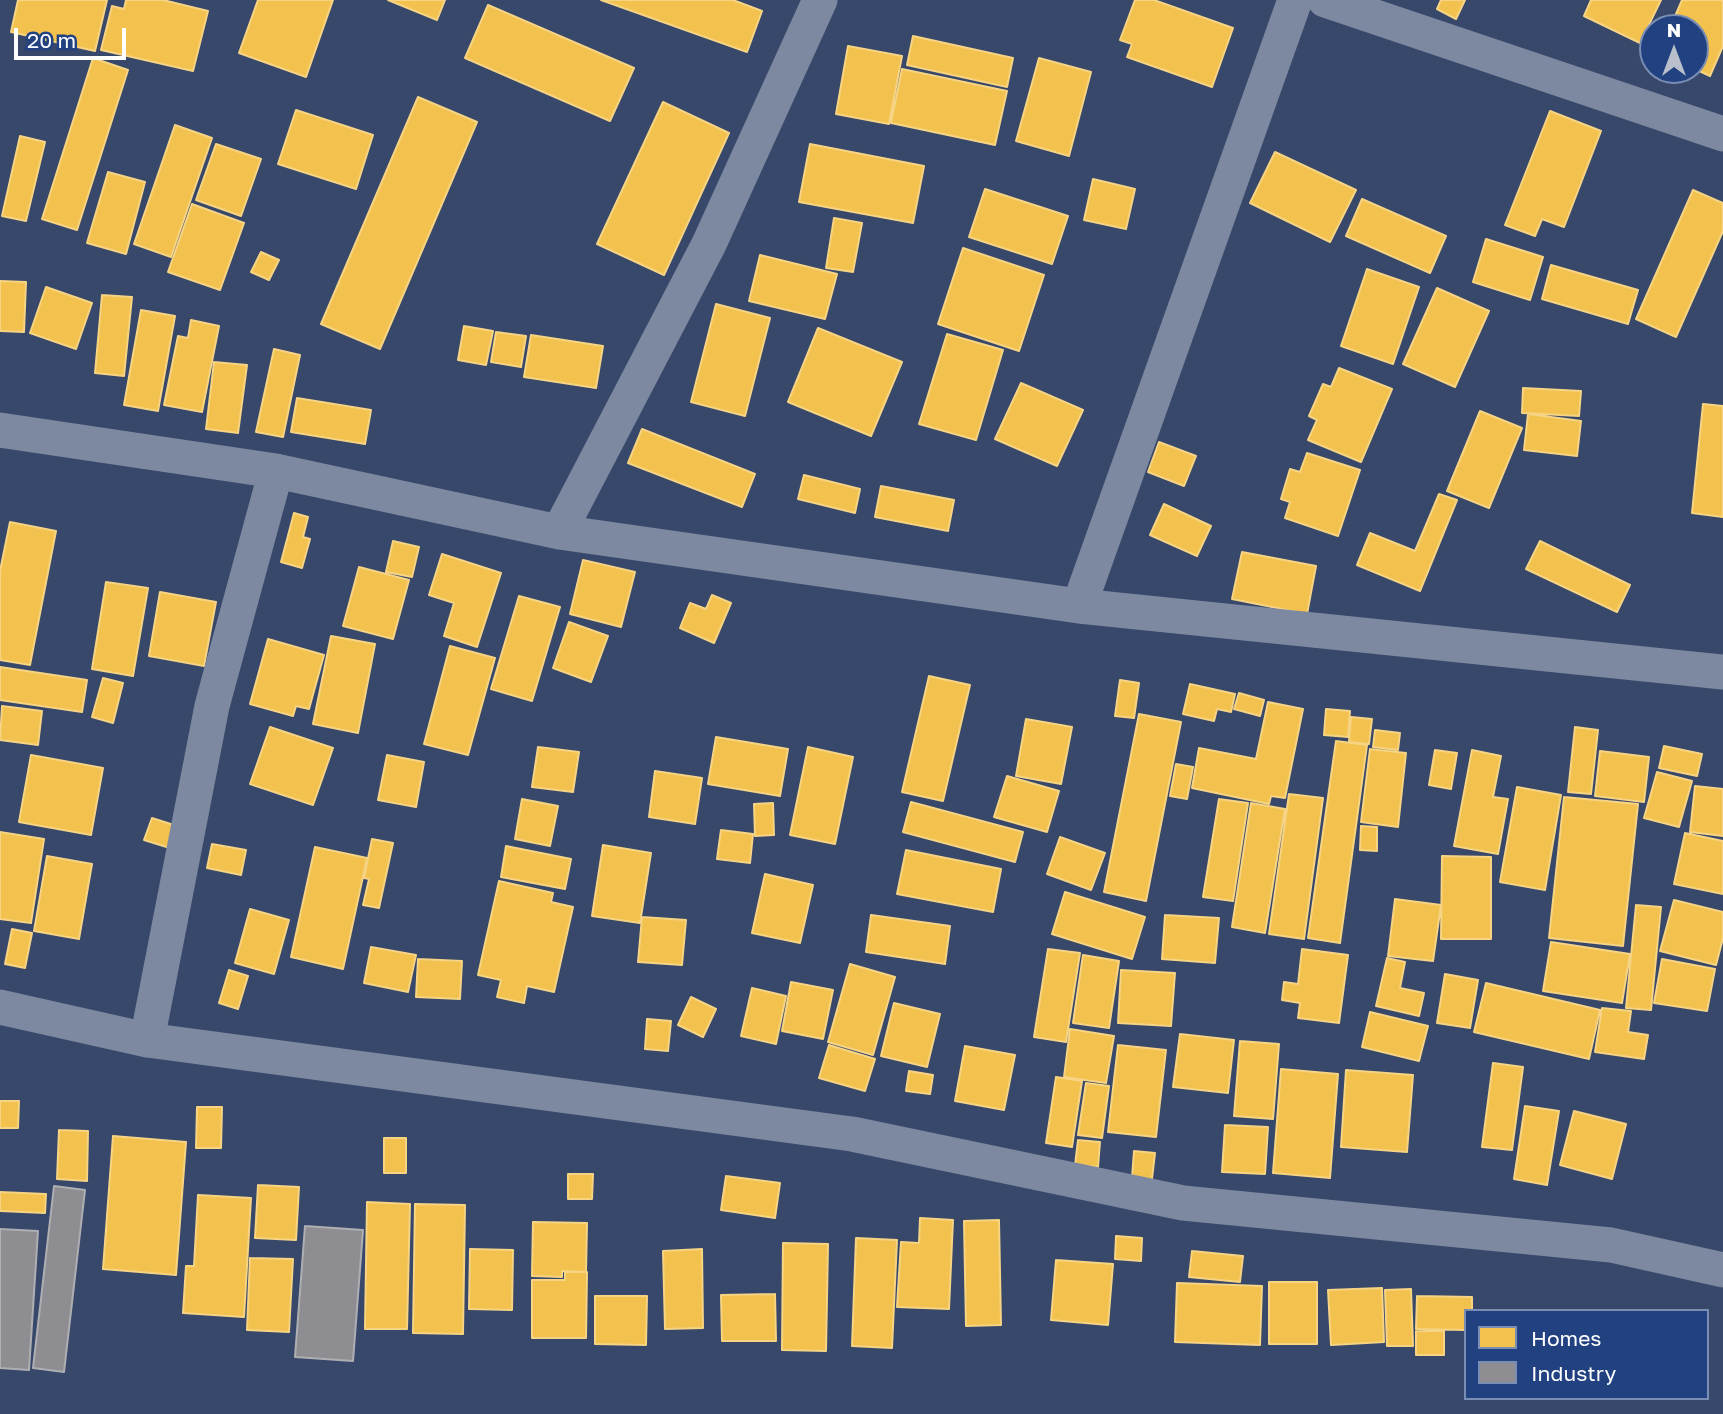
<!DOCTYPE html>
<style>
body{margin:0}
#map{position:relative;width:1723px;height:1414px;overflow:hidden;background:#38486a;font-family:"Golos Text",sans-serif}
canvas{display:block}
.legend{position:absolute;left:1464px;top:1309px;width:245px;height:91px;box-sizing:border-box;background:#224180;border:2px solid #7a8db3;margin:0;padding:9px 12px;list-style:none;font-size:21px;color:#fff}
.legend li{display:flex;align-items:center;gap:14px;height:35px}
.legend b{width:35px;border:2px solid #7a8db3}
.north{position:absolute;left:1639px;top:14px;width:70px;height:70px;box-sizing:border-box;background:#224180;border:2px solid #7a8db3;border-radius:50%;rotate:0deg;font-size:19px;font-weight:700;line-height:28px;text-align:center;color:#fff}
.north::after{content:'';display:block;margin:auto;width:24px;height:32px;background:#b9bfcb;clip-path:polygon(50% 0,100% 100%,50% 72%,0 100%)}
.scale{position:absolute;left:14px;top:28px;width:112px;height:32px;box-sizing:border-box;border:4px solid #fff;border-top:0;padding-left:9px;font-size:21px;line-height:24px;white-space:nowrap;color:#fff;-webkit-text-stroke:5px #224180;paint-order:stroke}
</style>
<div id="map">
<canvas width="1723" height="1414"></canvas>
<ul class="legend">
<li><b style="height:19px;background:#f2c14e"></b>Homes</li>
<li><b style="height:19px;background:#8d8d92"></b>Industry</li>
</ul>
<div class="north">N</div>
<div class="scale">20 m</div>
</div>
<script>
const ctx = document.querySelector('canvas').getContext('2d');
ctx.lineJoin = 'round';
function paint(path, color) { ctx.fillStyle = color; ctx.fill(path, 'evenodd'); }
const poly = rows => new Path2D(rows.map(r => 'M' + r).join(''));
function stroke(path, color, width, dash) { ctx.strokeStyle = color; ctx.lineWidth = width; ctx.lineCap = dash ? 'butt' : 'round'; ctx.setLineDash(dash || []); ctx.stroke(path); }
const homes = poly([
 [18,0,107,0,95,51,11,32,18,0],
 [126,0,163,0,208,11,193,71,101,50,112,6,124,9,126,0],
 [258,0,333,0,306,77,239,53,258,0],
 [388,0,445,0,437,20,388,0],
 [601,0,733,0,762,11,747,52,601,0],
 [1135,0,1154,0,1233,28,1212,87,1127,57,1132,44,1120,40,1135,0],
 [1441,0,1465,0,1456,19,1437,9,1441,0],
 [1591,0,1661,0,1640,43,1584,16,1591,0],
 [1682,0,1723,0,1723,46,1710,76,1695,69,1695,28,1670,28,1682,0],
 [488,5,634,68,610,121,465,58,488,5],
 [913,36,1013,58,1007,87,907,65,913,36],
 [848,46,902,56,889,124,836,114,848,46],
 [93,58,128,70,77,230,42,219,93,58],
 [1039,58,1091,72,1069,156,1016,141,1039,58],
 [902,69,1007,91,995,145,891,123,902,69],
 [418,97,477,122,380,349,321,324,418,97],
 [663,102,729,133,664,275,597,244,663,102],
 [296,110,373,135,356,189,278,164,296,110],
 [1550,111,1601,131,1564,227,1542,219,1535,236,1505,225,1550,111],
 [175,125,212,138,171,257,134,244,175,125],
 [20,136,45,142,26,221,2,216,20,136],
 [216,144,261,159,241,216,196,200,216,144],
 [810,144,924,166,913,223,799,202,810,144],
 [1275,152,1356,190,1330,242,1250,203,1275,152],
 [108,172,145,182,126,254,87,243,108,172],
 [1093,179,1135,189,1126,229,1084,220,1093,179],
 [985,189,1068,216,1052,264,969,237,985,189],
 [1693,190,1723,203,1723,231,1676,337,1636,319,1693,190],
 [1362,199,1446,236,1430,273,1346,236,1362,199],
 [192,204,244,223,220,290,168,272,192,204],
 [834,218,862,223,853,272,826,268,834,218],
 [1486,239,1543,257,1530,300,1473,282,1486,239],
 [963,248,1044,275,1019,351,938,324,963,248],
 [261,252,279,260,269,280,251,272,261,252],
 [760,255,837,274,825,319,749,301,760,255],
 [1551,265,1638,290,1628,324,1542,299,1551,265],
 [1367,269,1419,287,1393,364,1341,346,1367,269],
 [0,281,26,282,24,332,0,331,0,281],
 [46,287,92,303,76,349,30,333,46,287],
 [1437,288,1489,311,1455,387,1403,364,1437,288],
 [102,295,132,297,124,376,95,373,102,295],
 [716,304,770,318,745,416,691,402,716,304],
 [141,310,175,316,158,411,124,405,141,310],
 [191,320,219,326,202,412,164,405,178,336,188,338,191,320],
 [464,326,493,331,486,365,458,360,464,326],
 [818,328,902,362,871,436,788,402,818,328],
 [496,332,526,336,521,367,491,362,496,332],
 [947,334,1003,350,976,440,919,424,947,334],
 [531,335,603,346,596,388,524,377,531,335],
 [274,349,300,355,283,437,256,432,274,349],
 [214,362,247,365,238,433,206,429,214,362],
 [1339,368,1392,389,1361,462,1308,440,1317,420,1309,416,1323,384,1331,387,1339,368],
 [1021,383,1083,410,1057,466,995,439,1021,383],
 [1523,388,1581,391,1579,416,1522,413,1523,388],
 [297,398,371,410,365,444,291,432,297,398],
 [1703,404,1723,406,1723,517,1692,513,1703,404],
 [1480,411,1522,428,1489,508,1447,491,1480,411],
 [1528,414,1581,421,1577,456,1524,450,1528,414],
 [642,429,755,474,742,507,628,463,642,429],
 [1159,442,1196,456,1184,486,1148,472,1159,442],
 [1307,453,1360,470,1338,536,1285,518,1290,502,1281,499,1290,469,1300,472,1307,453],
 [804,475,860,489,855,513,798,499,804,475],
 [881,486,954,500,948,531,875,517,881,486],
 [1439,494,1457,500,1420,591,1357,565,1370,533,1415,551,1439,494],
 [1164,504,1211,526,1197,556,1150,535,1164,504],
 [294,513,308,517,303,537,310,539,302,568,281,562,294,513],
 [10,522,56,531,30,665,0,660,0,571,10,522],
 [393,541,419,547,412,577,386,572,393,541],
 [1540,541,1630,585,1617,612,1526,569,1540,541],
 [1242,552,1316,566,1307,614,1232,599,1242,552],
 [442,554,501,573,477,647,444,636,454,603,429,595,442,554],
 [583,560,635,572,621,627,570,614,583,560],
 [359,567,409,580,393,639,343,626,359,567],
 [106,582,148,588,133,676,92,669,106,582],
 [160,592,216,602,204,666,149,656,160,592],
 [712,595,731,603,714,643,680,628,690,603,706,609,712,595],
 [519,596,560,607,532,701,491,689,519,596],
 [569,622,608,636,591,682,553,668,569,622],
 [331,636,375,644,358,733,313,724,331,636],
 [268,639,324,655,309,709,296,706,293,716,250,704,268,639],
 [450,646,495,658,468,755,424,744,450,646],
 [0,667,87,680,82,712,0,700,0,667],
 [929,676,970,685,943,801,902,792,929,676],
 [103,678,123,683,113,723,92,717,103,678],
 [1120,680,1139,683,1134,718,1115,716,1120,680],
 [1190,684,1235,694,1231,712,1217,709,1214,721,1183,714,1190,684],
 [1239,693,1264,700,1260,716,1234,709,1239,693],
 [1268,702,1303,709,1285,798,1271,796,1269,804,1192,788,1199,748,1256,759,1268,702],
 [2,706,42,711,38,745,0,740,2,706],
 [1326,709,1350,711,1348,737,1324,735,1326,709],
 [1139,714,1181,722,1146,901,1104,892,1139,714],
 [1351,717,1372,719,1369,744,1349,742,1351,717],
 [1026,719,1072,727,1061,784,1016,776,1026,719],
 [270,727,333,748,313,805,250,784,270,727],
 [1575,727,1598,730,1591,794,1568,792,1575,727],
 [1375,730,1400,733,1398,750,1373,747,1375,730],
 [716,737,788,749,780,796,708,784,716,737],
 [1336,741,1367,745,1340,943,1308,938,1336,741],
 [1664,746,1702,754,1697,776,1659,768,1664,746],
 [538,747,579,752,573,792,532,787,538,747],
 [808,747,853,757,835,844,790,835,808,747],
 [1370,749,1406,753,1398,827,1361,822,1370,749],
 [1435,750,1457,753,1451,789,1429,785,1435,750],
 [1472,750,1501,756,1493,797,1508,799,1498,854,1454,846,1472,750],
 [1600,751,1649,757,1644,802,1595,796,1600,751],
 [31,755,103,768,91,835,19,822,31,755],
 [387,755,424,762,416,807,378,800,387,755],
 [1176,764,1193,767,1187,799,1170,796,1176,764],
 [655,771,702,778,695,824,649,817,655,771],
 [1657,772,1692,781,1679,827,1644,818,1657,772],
 [1007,776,1059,791,1047,832,994,817,1007,776],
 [1695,786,1723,789,1723,836,1690,832,1695,786],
 [1517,787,1561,795,1545,890,1500,882,1517,787],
 [1289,794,1323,798,1304,939,1269,934,1289,794],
 [1564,797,1638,804,1623,946,1549,938,1564,797],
 [522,799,558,806,550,846,515,839,522,799],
 [1219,799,1248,803,1233,901,1203,897,1219,799],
 [911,802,1023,832,1015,862,903,832,911,802],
 [773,803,774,835,755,836,754,804,773,803],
 [1251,803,1285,809,1265,933,1232,927,1251,803],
 [152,818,180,827,173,849,144,840,152,818],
 [1361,826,1377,827,1377,851,1360,850,1361,826],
 [721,830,753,834,750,863,717,859,721,830],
 [0,832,44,839,31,923,0,919,0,832],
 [1685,833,1723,841,1723,894,1674,884,1685,833],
 [1060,837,1105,853,1091,890,1047,874,1060,837],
 [372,839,393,843,379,908,363,905,369,879,364,878,372,839],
 [212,844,246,850,241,875,207,868,212,844],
 [603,845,651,853,640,923,592,916,603,845],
 [506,846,571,859,565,889,501,877,506,846],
 [315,847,367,858,343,969,291,957,315,847],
 [906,850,1001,869,993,912,897,894,906,850],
 [47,856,92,864,79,939,34,931,47,856],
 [1442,856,1491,857,1491,939,1441,939,1442,856],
 [765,874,813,885,800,943,752,933,765,874],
 [499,881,553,893,551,902,573,907,554,992,527,986,524,1003,497,997,501,980,478,975,499,881],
 [1065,892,1145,917,1132,959,1052,934,1065,892],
 [1395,899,1441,905,1433,961,1388,956,1395,899],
 [1674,900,1723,912,1723,938,1716,965,1660,951,1674,900],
 [1636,905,1661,907,1651,1010,1626,1008,1636,905],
 [250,909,289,920,274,974,235,963,250,909],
 [871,915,950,926,945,964,866,952,871,915],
 [1165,915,1219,918,1215,963,1162,959,1165,915],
 [642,917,686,920,682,965,638,962,642,917],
 [12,929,32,933,25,968,5,964,12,929],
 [1551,942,1630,954,1622,1003,1543,991,1551,942],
 [371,947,416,955,408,992,364,983,371,947],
 [1048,949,1080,953,1066,1042,1034,1037,1048,949],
 [1302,949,1348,955,1339,1023,1298,1018,1300,1003,1282,1000,1284,982,1298,984,1302,949],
 [1083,955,1119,961,1109,1028,1073,1023,1083,955],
 [1387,958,1405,962,1400,988,1424,993,1419,1016,1376,1006,1387,958],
 [418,959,462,961,460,999,416,997,418,959],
 [1662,959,1715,969,1707,1011,1654,1003,1662,959],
 [850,964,895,977,873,1055,828,1042,850,964],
 [229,970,248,976,238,1009,219,1003,229,970],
 [1121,970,1175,973,1171,1026,1118,1023,1121,970],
 [1445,974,1478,980,1470,1028,1437,1023,1445,974],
 [791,982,833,990,823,1039,782,1031,791,982],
 [1486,983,1600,1010,1589,1059,1474,1032,1486,983],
 [752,988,786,996,776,1044,741,1036,752,988],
 [691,997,716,1009,703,1037,678,1025,691,997],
 [894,1003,940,1014,927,1067,881,1056,894,1003],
 [1602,1008,1631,1011,1628,1032,1648,1035,1644,1059,1595,1052,1602,1008],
 [1370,1012,1428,1026,1419,1061,1362,1047,1370,1012],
 [647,1019,671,1021,668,1051,645,1049,647,1019],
 [1070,1029,1114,1036,1106,1083,1064,1077,1070,1029],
 [1180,1034,1234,1040,1228,1093,1173,1087,1180,1034],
 [1240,1041,1279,1044,1273,1119,1234,1116,1240,1041],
 [829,1045,875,1059,865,1091,819,1078,829,1045],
 [1118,1045,1166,1050,1156,1137,1108,1132,1118,1045],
 [965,1046,1015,1055,1004,1110,955,1101,965,1046],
 [1493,1063,1523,1067,1512,1150,1482,1147,1493,1063],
 [1281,1069,1338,1074,1330,1178,1273,1173,1281,1069],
 [1346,1070,1413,1075,1407,1152,1341,1147,1346,1070],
 [909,1071,933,1075,930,1094,906,1091,909,1071],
 [1056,1077,1082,1081,1072,1147,1046,1143,1056,1077],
 [1086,1083,1109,1086,1102,1138,1078,1135,1086,1083],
 [0,1101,19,1101,18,1128,0,1128,0,1101],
 [1525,1106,1559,1111,1547,1185,1514,1179,1525,1106],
 [197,1107,222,1107,221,1148,196,1148,197,1107],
 [1574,1111,1626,1124,1612,1179,1560,1165,1574,1111],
 [1225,1125,1268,1127,1265,1174,1222,1172,1225,1125],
 [59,1130,88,1131,87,1181,57,1179,59,1130],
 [113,1136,186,1142,176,1275,103,1269,113,1136],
 [384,1138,406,1138,406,1173,384,1173,384,1138],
 [1078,1140,1100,1142,1098,1167,1075,1165,1078,1140],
 [1134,1151,1155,1153,1152,1179,1132,1178,1134,1151],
 [568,1174,593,1174,592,1199,568,1199,568,1174],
 [726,1176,780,1183,775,1218,721,1210,726,1176],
 [258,1185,299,1187,296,1240,255,1238,258,1185],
 [0,1192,46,1194,45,1213,0,1211,0,1192],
 [198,1195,251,1198,244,1317,183,1313,186,1266,194,1266,198,1195],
 [367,1202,410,1204,407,1329,365,1329,367,1202],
 [415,1204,465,1205,463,1334,413,1333,415,1204],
 [920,1218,953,1220,949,1309,897,1307,901,1242,919,1243,920,1218],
 [999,1220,1001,1325,966,1326,964,1221,999,1220],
 [533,1222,587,1223,586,1272,562,1271,562,1277,532,1276,533,1222],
 [1116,1236,1142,1238,1141,1261,1115,1259,1116,1236],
 [856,1238,897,1240,892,1348,852,1346,856,1238],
 [783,1243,828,1244,826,1351,782,1350,783,1243],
 [470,1249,513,1250,512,1310,469,1309,470,1249],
 [702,1249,703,1328,665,1329,663,1251,702,1249],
 [1192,1251,1243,1256,1240,1282,1189,1277,1192,1251],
 [250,1258,293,1259,289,1332,247,1330,250,1258],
 [1056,1260,1113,1264,1108,1325,1051,1320,1056,1260],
 [565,1272,587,1272,586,1338,532,1338,532,1280,565,1280,565,1272],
 [1269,1282,1317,1282,1317,1344,1269,1344,1269,1282],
 [1177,1283,1262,1286,1260,1345,1175,1342,1177,1283],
 [1382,1288,1384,1342,1331,1345,1328,1290,1382,1288],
 [1411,1289,1413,1346,1387,1346,1385,1290,1411,1289],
 [775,1294,776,1341,722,1341,721,1295,775,1294],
 [595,1296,647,1296,646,1345,595,1344,595,1296],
 [1417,1296,1472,1297,1472,1311,1466,1311,1466,1330,1416,1329,1417,1296],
 [1416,1331,1444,1331,1444,1355,1416,1355,1416,1331]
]);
paint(homes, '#f2c14e');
stroke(homes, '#f6d483', 2);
const industry = poly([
 [54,1186,85,1190,64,1372,33,1368,54,1186],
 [305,1226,363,1230,353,1361,295,1357,305,1226],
 [0,1229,38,1231,29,1370,0,1368,0,1229]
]);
paint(industry, '#8d8d92');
stroke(industry, '#afafb3', 2);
stroke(poly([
 [1325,0,1723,134],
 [0,430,276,471,559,532,1079,606,1723,672],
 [559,532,709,244,820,0],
 [1079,606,1295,0],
 [0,1007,147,1040,852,1134,1183,1203,1611,1245,1723,1270],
 [147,1040,212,706,276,471]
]), '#7d89a1', 35);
</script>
